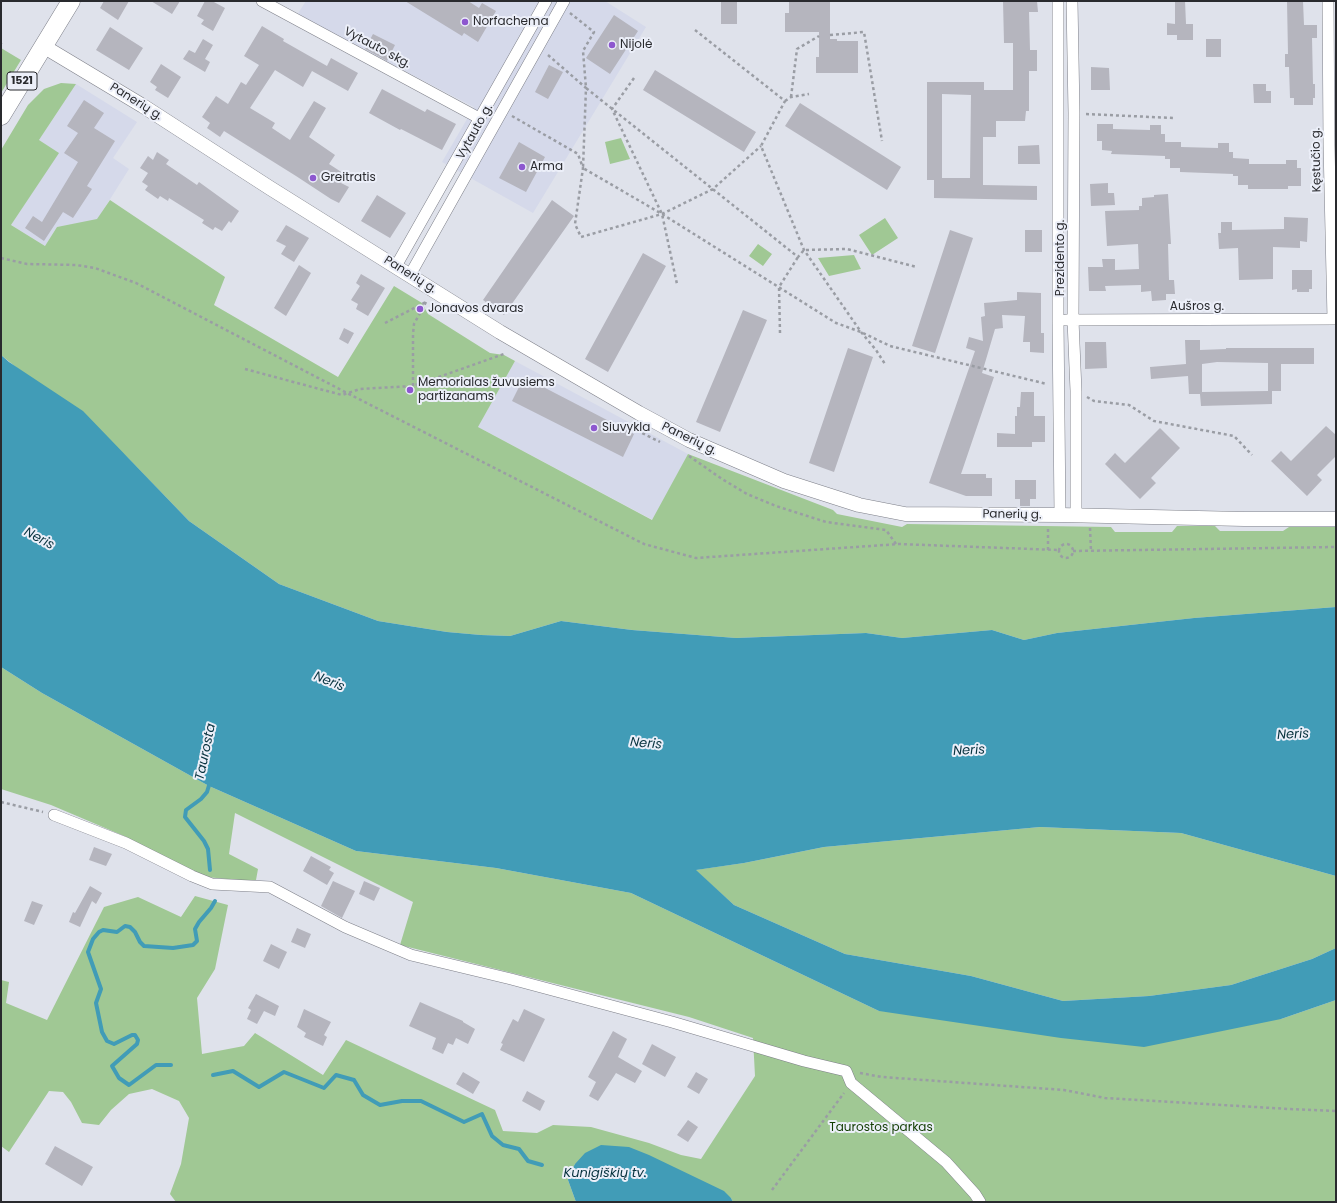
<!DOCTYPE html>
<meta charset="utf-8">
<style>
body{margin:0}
#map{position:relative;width:1337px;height:1203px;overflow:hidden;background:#dfe2eb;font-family:Poppins,sans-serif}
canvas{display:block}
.frame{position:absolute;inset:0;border:2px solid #292a2e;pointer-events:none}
</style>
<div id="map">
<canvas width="1337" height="1203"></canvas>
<div class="frame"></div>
</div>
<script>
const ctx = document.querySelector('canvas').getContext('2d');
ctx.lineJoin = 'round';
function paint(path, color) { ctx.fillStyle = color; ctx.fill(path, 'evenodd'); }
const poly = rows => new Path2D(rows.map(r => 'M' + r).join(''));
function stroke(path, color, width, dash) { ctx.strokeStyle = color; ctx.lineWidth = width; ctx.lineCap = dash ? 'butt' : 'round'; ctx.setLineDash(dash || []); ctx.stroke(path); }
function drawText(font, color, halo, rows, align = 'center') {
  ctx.font = font + ' Poppins,sans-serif'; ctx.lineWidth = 4; ctx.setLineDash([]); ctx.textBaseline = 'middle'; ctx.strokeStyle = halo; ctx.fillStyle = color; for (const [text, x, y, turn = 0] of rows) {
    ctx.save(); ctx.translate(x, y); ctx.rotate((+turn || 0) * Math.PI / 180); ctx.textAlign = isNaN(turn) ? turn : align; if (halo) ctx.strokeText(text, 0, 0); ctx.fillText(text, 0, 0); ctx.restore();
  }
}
paint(poly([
 [306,1,538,1,548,6,552,1,605,1,646,27,533,213,442,162,474,107,297,15],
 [76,84,137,122,113,158,129,169,97,220,57,227,45,246,11,225,58,153,39,140],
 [515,361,688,454,653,520,478,427]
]), '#d5d9ea');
paint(poly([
 [1,48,21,60,1,93],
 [61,83,76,84,39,140,59,153,11,225,45,246,57,227,97,219,110,200,225,277,214,305,338,377,394,286,422,303,428,314,490,353,504,355,515,361,478,427,652,520,688,454,833,510,837,514,902,527,907,524,1111,527,1115,532,1172,532,1177,526,1215,526,1220,531,1283,531,1289,527,1336,527,1336,607,1194,618,1057,633,1024,640,992,630,902,638,866,633,736,638,632,630,561,621,510,636,481,635,447,632,378,621,279,584,189,521,128,458,1,355,1,150,28,105,44,89],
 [621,138,630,159,610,164,605,142],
 [885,218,898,238,872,255,859,235],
 [758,244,772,254,763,266,749,256],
 [854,255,861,269,829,276,818,258],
 [1,667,42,693,209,786,356,851,496,868,631,893,879,1011,1281,1019,1336,1000,1336,1202,733,1202,731,1198,575,1164,568,1180,576,1202,176,1202,170,1194,181,1164,189,1118,179,1101,152,1089,129,1094,111,1110,99,1125,82,1123,71,1102,63,1092,49,1091,9,1152,1,1146,1,980,9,982,6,1003,47,1020,104,907,138,897,181,917,195,896,228,905,215,969,197,998,202,1054,244,1046,255,1033,323,1075,346,1040,495,1110,503,1131,537,1133,553,1125,591,1127,649,1143,681,1155,701,1159,755,1076,753,1038,689,1017,400,945,413,902,235,813,229,854,258,869,256,880,248,881,206,877,124,836,51,805,1,789],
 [1040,827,1181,833,1336,876,1336,948,1312,959,1231,985,1149,996,1063,1001,971,976,845,954,734,905,695,870,744,863,824,847]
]), '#a0c894');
paint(poly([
 [1,355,9,362,83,411,189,521,279,584,378,621,447,632,481,635,510,636,561,621,632,630,736,638,866,633,902,638,992,630,1024,640,1057,633,1194,618,1336,607,1336,876,1181,833,1040,827,824,847,744,863,696,870,734,905,845,954,971,976,1063,1001,1149,996,1231,985,1312,959,1336,948,1336,1000,1281,1019,1144,1047,1061,1038,879,1011,631,893,496,868,356,851,209,786,42,693,1,667],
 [601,1145,629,1147,649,1155,724,1191,731,1198,733,1202,576,1202,568,1180,569,1175,575,1164,585,1153]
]), '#419cb7');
stroke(poly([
 [210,782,207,792,201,799,186,810,185,817,204,841,208,849,210,870],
 [171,1065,156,1065,129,1085,119,1078,112,1066,137,1044,138,1040,135,1035,132,1035,114,1044,107,1041,102,1032,96,1003,101,989,88,952,93,939,99,932,103,930,117,932,125,926,130,927,135,932,140,942,144,946,173,948,193,945,197,941,195,929,199,922,211,908,215,901],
 [213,1075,233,1071,259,1087,284,1072,324,1088,336,1075,354,1080,363,1095,380,1105,402,1101,421,1101,464,1122,482,1114,492,1136,503,1145,519,1149,528,1161,542,1165]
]), '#419cb7', 4);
paint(poly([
 [104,1,129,1,118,20,100,8],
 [151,1,180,1,172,14],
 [205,1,212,1,225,8,213,31,201,24,204,20,197,16],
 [405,1,468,1,479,8,482,3,496,11,478,42,464,33,462,36],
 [721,1,737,1,737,24,721,24],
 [789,1,830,1,830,39,837,39,837,41,858,41,858,73,816,73,816,57,819,57,819,32,785,32,785,13,789,13],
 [1003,1,1037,1,1038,12,1029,12,1030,50,1037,50,1037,71,1029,71,1029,111,1026,111,1025,121,996,121,996,137,983,137,983,185,1037,186,1037,200,934,198,934,180,927,180,927,82,984,82,984,90,1013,90,1013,43,1004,43],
 [942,94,971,95,970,178,942,178],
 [1175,1,1185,1,1186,24,1193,24,1193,40,1177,40,1177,35,1167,35,1167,23,1175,24],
 [1287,1,1303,1,1304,25,1317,25,1317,38,1312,38,1313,84,1315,84,1315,98,1313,98,1313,105,1294,105,1294,98,1290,98,1289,67,1285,67,1285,54,1288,54],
 [614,15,638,31,610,74,586,58],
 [262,26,284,39,283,41,327,66,331,58,358,73,348,91,312,71,303,87,275,70,250,108,275,123,272,128,290,140,314,101,326,108,309,137,335,155,329,164,346,175,341,183,349,187,339,203,331,199,296,176,224,131,220,137,207,128,210,123,202,117,216,96,228,104,241,82,246,85,259,65,244,56],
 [110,27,143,48,129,70,96,50],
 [373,34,395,45,387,61,365,49],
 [203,39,213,45,205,59,210,62,205,72,183,59,189,50,195,53],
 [1206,39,1221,39,1221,57,1206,57],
 [161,64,181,77,168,98,155,90,157,87,150,82],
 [549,65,563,72,548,99,535,92],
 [1091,67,1109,68,1110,90,1091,90],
 [655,70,756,132,744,152,643,90],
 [1253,84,1266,84,1266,91,1271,91,1271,103,1254,103],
 [382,89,425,112,427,109,456,124,442,150,401,129,400,130,369,113],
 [84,100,104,113,94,128,115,141,87,186,92,189,73,218,63,212,44,241,25,228,33,216,42,222,78,162,64,153,78,133,67,126],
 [800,103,901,167,887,190,785,126],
 [1097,124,1113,124,1113,129,1150,130,1150,125,1161,125,1161,134,1165,134,1165,142,1181,142,1181,147,1218,148,1218,143,1229,143,1229,152,1233,152,1233,158,1249,159,1249,164,1286,164,1286,160,1297,160,1297,168,1301,168,1301,186,1288,186,1288,189,1248,189,1248,185,1238,185,1238,176,1233,176,1233,174,1180,172,1180,168,1170,168,1170,159,1165,159,1165,156,1111,154,1112,151,1102,150,1102,141,1097,141],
 [519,142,545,157,526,192,499,178],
 [1039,145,1040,164,1018,164,1018,146],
 [157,152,169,160,166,164,197,185,199,182,239,211,231,223,229,221,222,231,215,227,213,230,202,223,204,220,169,198,168,201,160,196,158,199,145,190,148,186,142,182,148,173,140,168,148,156,153,160],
 [1108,183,1108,193,1114,193,1115,205,1091,206,1090,184],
 [1168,194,1171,244,1168,244,1169,280,1174,280,1175,294,1166,294,1166,300,1152,301,1151,291,1141,292,1141,285,1105,286,1106,291,1089,291,1088,267,1103,267,1102,259,1115,259,1115,270,1139,269,1138,244,1107,246,1105,211,1139,210,1139,206,1142,206,1142,198,1154,197,1154,195],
 [377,195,406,213,390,238,361,221],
 [552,200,574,216,504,315,483,300],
 [1284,217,1308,218,1307,242,1300,241,1300,248,1273,247,1273,279,1239,280,1238,248,1219,249,1218,233,1221,233,1221,222,1232,222,1232,230,1284,229],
 [286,225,309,238,294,262,281,254,286,246,276,241],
 [950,230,973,238,935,353,912,346],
 [1025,230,1042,230,1042,252,1025,252],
 [643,253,666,266,608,372,585,359],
 [299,265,311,273,286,316,274,308],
 [1292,270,1312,270,1312,289,1309,289,1309,292,1297,292,1297,289,1292,290],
 [361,274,385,288,368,316,356,309,358,304,351,300,360,286,356,283],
 [1017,292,1041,293,1041,333,1044,333,1044,353,1030,352,1030,342,1023,342,1025,316,1002,315,1003,328,995,329,982,373,994,377,961,474,986,474,986,478,992,478,992,496,966,496,929,483,975,351,966,348,969,337,983,341,981,317,985,316,984,303,1017,300],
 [743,310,767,320,720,432,696,422],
 [344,328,354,333,348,344,339,339],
 [1185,340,1200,340,1200,350,1226,349,1226,348,1314,348,1314,364,1281,364,1281,391,1272,391,1272,404,1201,406,1200,394,1189,394,1188,376,1151,379,1150,367,1186,364],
 [1217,362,1268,363,1268,391,1202,392,1202,364],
 [1085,342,1106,342,1107,368,1085,369],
 [848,348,873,357,834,472,809,463],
 [524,377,634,434,623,457,512,401],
 [1021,392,1034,392,1034,416,1045,416,1045,442,1032,442,1032,447,997,447,997,433,1015,434,1015,416,1017,416,1017,407,1020,407],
 [1326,426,1336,435,1336,456,1317,475,1322,480,1307,496,1271,461,1281,451,1291,461],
 [1160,428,1180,448,1151,478,1156,483,1140,499,1105,464,1115,453,1125,463],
 [1015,480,1036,480,1036,499,1030,499,1030,506,1020,506,1020,499,1015,499],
 [94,847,112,854,106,866,89,860],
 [311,856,331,867,329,870,334,873,327,885,303,871],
 [333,881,355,891,342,918,321,906],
 [364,881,380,888,374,901,359,894],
 [90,886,102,893,96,904,92,901,80,927,69,922,73,912,75,913],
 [32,901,43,905,34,925,24,921],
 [297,928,311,934,305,948,291,942],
 [271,944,287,952,279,969,263,961],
 [256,994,279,1006,275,1016,264,1011,257,1024,247,1019,251,1010,248,1008],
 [420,1002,463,1021,463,1022,475,1029,468,1044,456,1038,453,1045,448,1043,443,1054,432,1049,436,1038,409,1026],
 [304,1009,331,1022,324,1035,327,1037,323,1046,304,1037,306,1033,297,1027],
 [524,1009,545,1019,524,1062,500,1050,503,1044,501,1043,513,1019,518,1022],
 [613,1031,627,1039,618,1057,642,1071,635,1083,616,1073,598,1101,589,1096,596,1082,588,1077],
 [652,1044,676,1057,665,1077,642,1064],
 [463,1072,480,1082,473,1094,456,1084],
 [696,1072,708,1079,699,1094,687,1087],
 [527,1091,545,1101,540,1111,522,1101],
 [688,1120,698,1127,688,1142,677,1135],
 [55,1146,93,1167,82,1186,45,1164]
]), '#b5b5be');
const minor = poly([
 [262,1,479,118],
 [1058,1,1058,320,1060,515],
 [1072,1,1074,113,1073,320,1076,391,1076,516],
 [1328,1,1329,145,1333,319],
 [396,266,546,1],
 [410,275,564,1],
 [1066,320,1336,319],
 [54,815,126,843,192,876,212,884,270,887,345,927,411,955,511,979,672,1022,804,1061,846,1071,851,1083,946,1162,975,1194,980,1202]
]);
const tertiary = poly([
 [43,46,143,106,270,188,500,332,639,413,689,440,784,481,859,505,905,514,1060,515,1244,519,1336,519]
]);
const primary = poly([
 [1,116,71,1]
]);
stroke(minor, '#7d7f88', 12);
stroke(tertiary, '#7d7f88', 15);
stroke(primary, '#7d7f88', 19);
stroke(poly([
 [570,13,594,32,583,51,586,88,798,257,804,250,847,249,917,267],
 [695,30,785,101,761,146,804,250,861,332,876,350,885,364],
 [830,35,864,32,882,141],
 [1,44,1,43],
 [548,55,586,88,583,168,662,214,836,323,861,332,890,346,1047,384],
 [634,78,612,109,662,214,677,284],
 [791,97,797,49,819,36],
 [785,101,791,97,809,94],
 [1086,114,1173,118],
 [512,116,578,154,583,168,575,224,581,237,662,214,713,189,761,146],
 [1,258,27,264,76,265,95,268,136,283,347,393,644,544,696,558,899,544,1058,550],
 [426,302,414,324,413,334,413,386,504,354],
 [385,323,426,302],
 [780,333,779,287,798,257],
 [245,369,342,395,360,389,413,386],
 [1087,397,1094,401,1129,405,1154,421,1234,436,1252,455],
 [633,424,630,427,660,442],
 [689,456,722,479,747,494,776,506,826,522,886,530,896,544],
 [1090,528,1091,551],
 '1059 551a7 7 0 1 1 14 0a7 7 0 1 1-14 0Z',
 [1048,550,1048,528],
 [1073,551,1336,547],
 [1,802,43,812],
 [860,1073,882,1077,1064,1090,1105,1098,1289,1109,1336,1111],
 [772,1190,844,1093]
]), '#9a9da4', 2.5, [3, 3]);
stroke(minor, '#fff', 11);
stroke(tertiary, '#fff', 14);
stroke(primary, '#fff', 18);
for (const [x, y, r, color] of [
 [465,22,4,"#8d57cf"],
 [612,45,4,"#8d57cf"],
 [522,167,4,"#8d57cf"],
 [313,178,4,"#8d57cf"],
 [420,309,4,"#8d57cf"],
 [410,390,4,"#8d57cf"],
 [594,428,4,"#8d57cf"]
]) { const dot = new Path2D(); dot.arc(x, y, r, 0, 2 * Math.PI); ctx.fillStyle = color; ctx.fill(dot); stroke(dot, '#eceff9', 1.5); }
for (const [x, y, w] of [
 [22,81,30]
]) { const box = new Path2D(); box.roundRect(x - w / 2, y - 9, w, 18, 3); ctx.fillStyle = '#eceff9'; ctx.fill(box); stroke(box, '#292a2e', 1); }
drawText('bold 11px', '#292a2e', null, [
 ["1521",22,81]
]);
drawText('12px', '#292a2e', '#eceff9', [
 ["Norfachema",473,22],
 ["Nijolė",620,45],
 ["Arma",530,167],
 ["Greitratis",321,178],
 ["Jonavos dvaras",428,309],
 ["Memorialas žuvusiems",418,383],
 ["partizanams",418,397],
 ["Siuvykla",602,428]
], 'left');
drawText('12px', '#292a2e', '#eceff9', [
 ["Vytauto skg.",377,48,28],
 ["Panerių g.",136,102,32],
 ["Vytauto g.",475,132,-61],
 ["Kęstučio g.",1317,160,-91],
 ["Prezidento g.",1061,258,-90],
 ["Panerių g.",410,275,32],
 ["Aušros g.",1197,307],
 ["Panerių g.",689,439,26],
 ["Panerių g.",1012,515,1]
]);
drawText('12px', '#113c00', '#eceff9', [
 ["Taurostos parkas",881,1128]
]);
drawText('italic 13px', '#08333f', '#eceff9', [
 ["Neris",39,539,28],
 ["Neris",329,682,22],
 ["Neris",1293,735,-3],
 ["Neris",646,744,5],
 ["Neris",969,751,-3],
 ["Taurosta",206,752,-78],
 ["Kunigiškių tv.",605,1174]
]);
</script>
